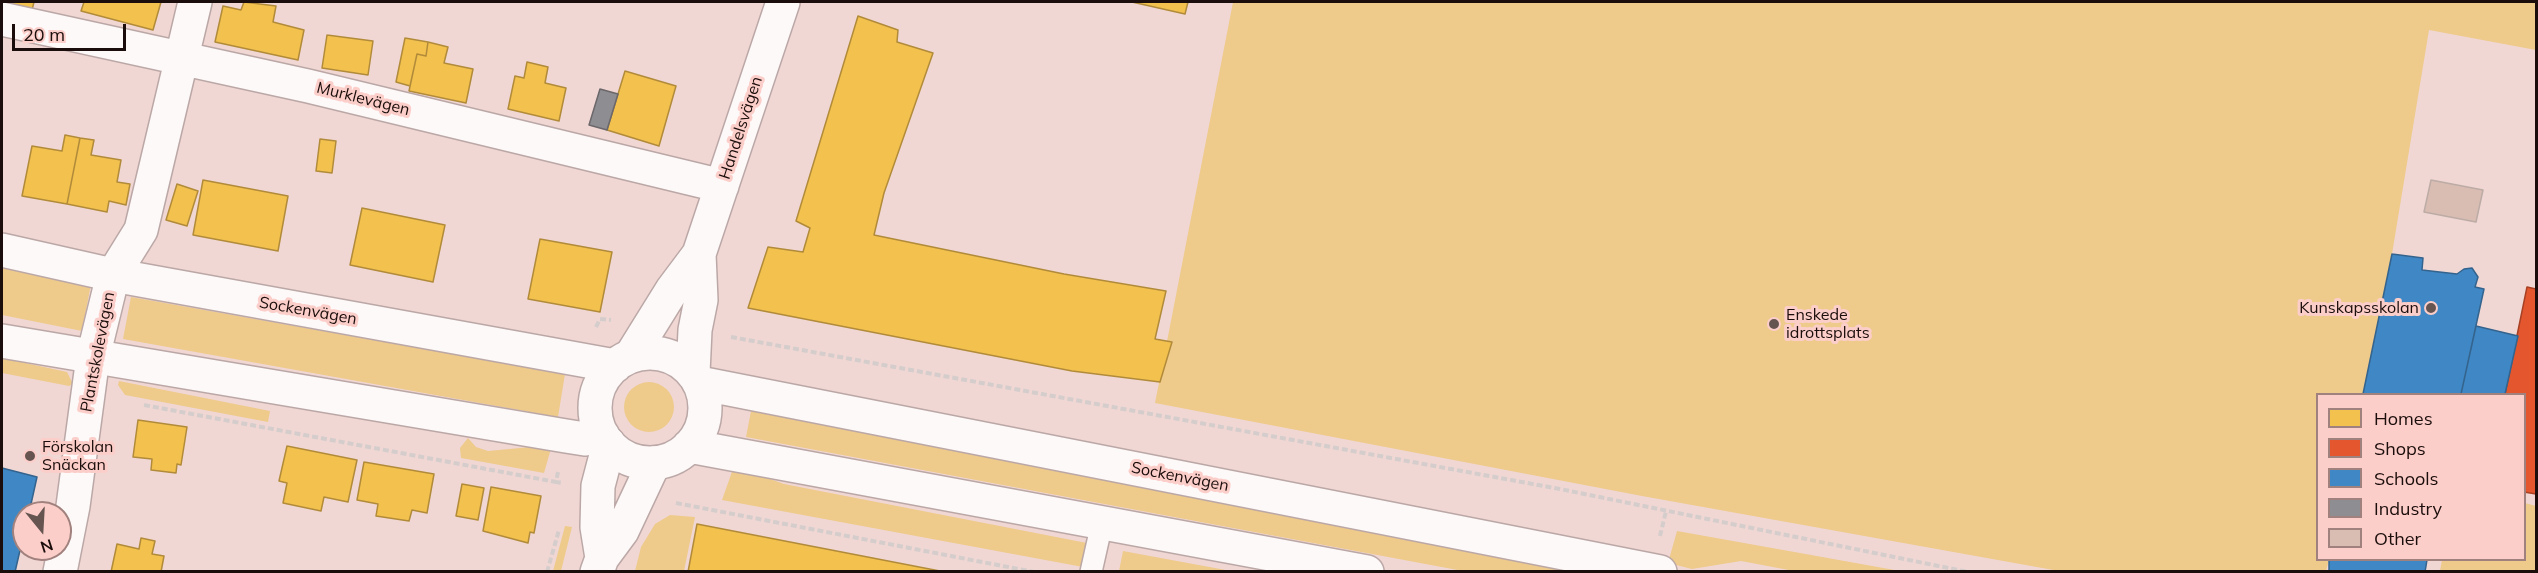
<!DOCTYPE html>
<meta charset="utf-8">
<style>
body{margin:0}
#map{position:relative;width:2538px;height:573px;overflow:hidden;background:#f0d7d4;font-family:Mulish,sans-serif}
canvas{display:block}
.frame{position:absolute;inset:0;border:3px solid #1b0d0b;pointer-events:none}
.legend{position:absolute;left:2316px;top:393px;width:210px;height:168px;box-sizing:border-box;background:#fbcec9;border:2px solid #a1817d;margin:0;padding:8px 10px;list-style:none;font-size:18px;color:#1b0d0b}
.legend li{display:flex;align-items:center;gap:12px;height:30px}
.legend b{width:30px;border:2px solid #a1817d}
.north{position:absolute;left:12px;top:501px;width:60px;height:60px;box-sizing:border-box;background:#fbcec9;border:2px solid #a1817d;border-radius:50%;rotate:162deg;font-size:16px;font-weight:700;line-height:24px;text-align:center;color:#1b0d0b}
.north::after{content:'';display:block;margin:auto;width:21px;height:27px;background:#665451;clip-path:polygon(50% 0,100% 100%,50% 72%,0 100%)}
.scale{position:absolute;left:12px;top:24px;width:114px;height:27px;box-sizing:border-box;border:3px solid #1b0d0b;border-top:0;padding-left:8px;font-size:18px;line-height:21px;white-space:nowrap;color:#1b0d0b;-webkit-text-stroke:4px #fbcec9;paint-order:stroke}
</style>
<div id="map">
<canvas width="2538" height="573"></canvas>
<div class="frame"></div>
<ul class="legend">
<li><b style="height:16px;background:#f2c14e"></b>Homes</li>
<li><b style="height:16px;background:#e4572e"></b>Shops</li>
<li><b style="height:16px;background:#3f88c5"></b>Schools</li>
<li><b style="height:16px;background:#8d8d92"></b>Industry</li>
<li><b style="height:16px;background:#d9bdb2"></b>Other</li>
</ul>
<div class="north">N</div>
<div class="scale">20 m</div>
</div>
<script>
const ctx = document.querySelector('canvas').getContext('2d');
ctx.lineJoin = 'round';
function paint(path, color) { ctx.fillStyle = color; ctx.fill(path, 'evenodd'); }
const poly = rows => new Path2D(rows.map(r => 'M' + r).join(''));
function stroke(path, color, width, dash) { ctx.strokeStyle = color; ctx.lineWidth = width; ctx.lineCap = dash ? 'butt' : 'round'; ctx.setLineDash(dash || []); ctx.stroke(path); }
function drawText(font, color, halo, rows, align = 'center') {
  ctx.font = font + ' Mulish,sans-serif'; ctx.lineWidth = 6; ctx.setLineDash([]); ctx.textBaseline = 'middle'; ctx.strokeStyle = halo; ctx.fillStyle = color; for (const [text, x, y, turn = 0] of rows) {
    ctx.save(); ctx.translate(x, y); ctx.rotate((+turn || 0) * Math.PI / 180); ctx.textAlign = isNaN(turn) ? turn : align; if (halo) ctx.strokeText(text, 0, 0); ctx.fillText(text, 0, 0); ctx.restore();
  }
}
paint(poly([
 [1233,2,2536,2,2536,50,2429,30,2392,254,2363,394,2318,394,2318,560,2329,560,2326,571,2059,571,1642,496,1155,403],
 [2,266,91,284,82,331,2,315],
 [131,297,565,374,558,417,123,339],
 [2,358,67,372,73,384,69,386,2,373],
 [119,381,270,411,268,422,125,395,118,385],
 '624 407a25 25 0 1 1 50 0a25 25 0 1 1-50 0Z',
 [751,411,1608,571,1463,571,746,437],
 [468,438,476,447,488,451,552,445,544,473,461,458,460,448],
 [734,466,784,484,1087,543,1083,567,722,500],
 [2525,503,2536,506,2536,571,2440,571,2442,560,2524,560],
 [670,515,695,517,684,571,635,571,641,547,655,524],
 [565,526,572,527,561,571,553,571],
 [1677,531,1800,553,1900,571,1794,571,1741,561,1692,569,1668,563],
 [1123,551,1231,571,1119,571]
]), '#eeca8b');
const homes = poly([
 [2,2,34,2,32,10,2,2],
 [84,2,161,2,153,30,81,11,84,2],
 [244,2,276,6,273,22,304,30,298,60,215,42,223,6,241,10,244,2],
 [1132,2,1188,2,1185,14,1132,2],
 [858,16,898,30,897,42,933,53,884,193,874,235,1064,274,1166,291,1155,339,1172,342,1160,382,1072,371,748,308,768,247,803,252,810,228,796,221,858,16],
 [327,35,373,41,368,75,322,68,327,35],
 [405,38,428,42,426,56,417,54,410,86,396,82,405,38],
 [428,42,448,47,444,63,473,69,466,103,409,91,417,54,426,56,428,42],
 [527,62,548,67,545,83,566,88,559,121,508,109,515,76,524,78,527,62],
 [625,71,676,86,659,146,607,130,625,71],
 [65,135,80,138,67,204,22,196,32,146,62,151,65,135],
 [80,138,94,140,91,155,121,160,117,182,130,184,126,205,109,201,107,212,67,204,80,138],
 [320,139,336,141,332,173,316,171,320,139],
 [203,180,288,196,278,251,193,235,203,180],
 [177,184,198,191,187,226,166,220,177,184],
 [362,208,445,225,433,282,350,265,362,208],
 [540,239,612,252,600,312,528,299,540,239],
 [138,420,187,427,181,465,177,464,176,473,151,470,152,459,133,457,138,420],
 [287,446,357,460,348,502,324,497,321,511,283,503,287,483,279,481,287,446],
 [364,462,434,474,427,513,412,510,409,521,376,516,378,504,357,500,364,462],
 [462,484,484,488,478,520,456,516,462,484],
 [491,487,541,496,534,533,530,532,528,543,483,531,491,487],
 [697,524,945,572,688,572,697,524],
 [141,538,155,541,152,554,164,556,161,572,111,572,117,544,139,549,141,538]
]);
paint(homes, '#f2c14e');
stroke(homes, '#b28b3a', 1.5);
const shops = poly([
 [2527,287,2536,289,2536,494,2524,492,2524,394,2505,394,2527,287]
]);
paint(shops, '#e4572e');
stroke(shops, '#a84124', 1.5);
const schools = poly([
 [2392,254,2423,258,2422,270,2457,274,2464,269,2472,268,2478,277,2475,287,2484,289,2461,394,2363,394,2392,254],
 [2476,326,2518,336,2505,394,2461,394,2476,326],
 [2,468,37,477,29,513,24,513,24,533,15,572,2,572,2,468],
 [2329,560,2427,560,2425,572,2329,572,2329,560]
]);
paint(schools, '#3f88c5');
stroke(schools, '#34638d', 1.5);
const industry = poly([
 [600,89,618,94,607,130,589,125,600,89]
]);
paint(industry, '#8d8d92');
stroke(industry, '#6b676a', 1.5);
const building = poly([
 [2431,180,2483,190,2476,222,2424,212,2431,180]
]);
paint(building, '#d9bdb2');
stroke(building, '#bdaba6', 1.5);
const lane = poly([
 [1091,572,1102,523]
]);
const street = poly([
 [2,19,308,86,722,186],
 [631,356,672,290,699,254,783,2],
 [693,373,695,330,701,300,699,254],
 [602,558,597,527,598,486,609,444],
 [60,572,73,506,93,357,113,275,141,230,195,2],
 [597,572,602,558,622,531,654,463]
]);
const secondary = poly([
 [2,250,113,275,615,366],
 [2,341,566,436,585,439,603,436],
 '595 408a55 55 0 1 1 110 0a55 55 0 1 1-110 0Z',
 [699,383,1660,572],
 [689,446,1367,572]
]);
stroke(lane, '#bba8a6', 24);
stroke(street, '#bba8a6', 36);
stroke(secondary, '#bba8a6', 36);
stroke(poly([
 [596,327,600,319,611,320],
 [731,337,1560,489,1968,572],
 [144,405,556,482],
 [558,472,556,482,562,483],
 [676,503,1034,572],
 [1660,536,1666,511],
 [547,572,559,530]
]), '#d4cdcc', 4, [6, 3]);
stroke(lane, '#fdf9f9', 21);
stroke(street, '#fdf9f9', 33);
stroke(secondary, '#fdf9f9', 33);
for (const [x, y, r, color] of [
 [2431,308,6,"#665451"],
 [1774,324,6,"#665451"],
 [30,456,6,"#665451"]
]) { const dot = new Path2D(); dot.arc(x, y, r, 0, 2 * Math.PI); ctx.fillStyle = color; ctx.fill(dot); stroke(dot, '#fbcec9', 2); }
drawText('16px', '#1b0d0b', '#fbcec9', [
 ["Murklevägen",363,99,14],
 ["Handelsvägen",741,128,-72],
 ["Sockenvägen",308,311,10],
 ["Plantskolevägen",98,352,-79],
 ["Sockenvägen",1180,477,11]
]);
drawText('16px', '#1b0d0b', '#fbcec9', [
 ["Kunskapsskolan",2419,308,"right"],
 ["Enskede",1786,315],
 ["idrottsplats",1786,333],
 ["Förskolan",42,447],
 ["Snäckan",42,465]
], 'left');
</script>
